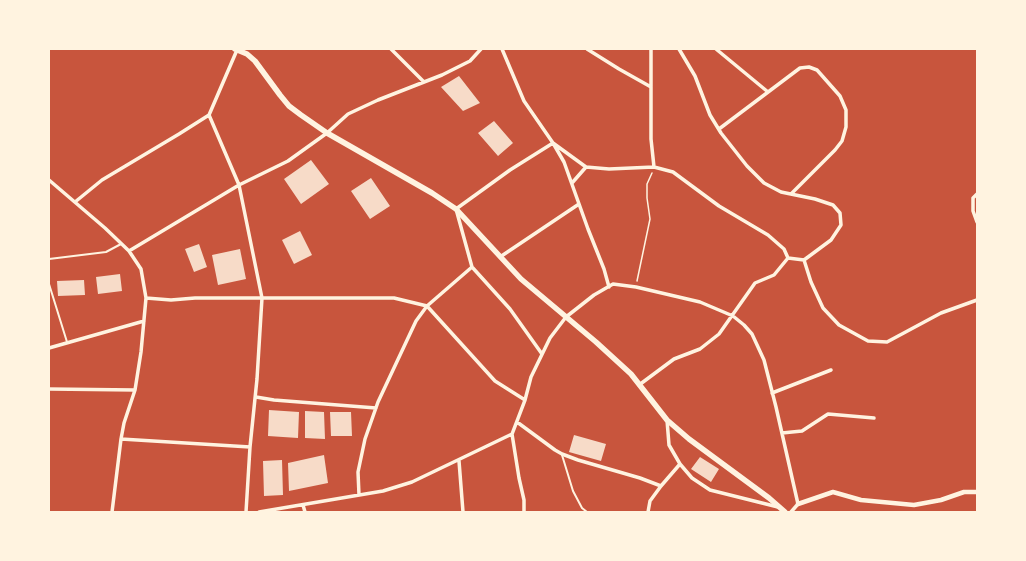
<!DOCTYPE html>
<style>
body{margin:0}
#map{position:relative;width:1026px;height:561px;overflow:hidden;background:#c8553d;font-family:"Titillium Web",sans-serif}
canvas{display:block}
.frame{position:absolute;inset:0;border:50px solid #fff3e0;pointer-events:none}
</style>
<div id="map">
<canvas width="1026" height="561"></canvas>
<div class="frame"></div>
</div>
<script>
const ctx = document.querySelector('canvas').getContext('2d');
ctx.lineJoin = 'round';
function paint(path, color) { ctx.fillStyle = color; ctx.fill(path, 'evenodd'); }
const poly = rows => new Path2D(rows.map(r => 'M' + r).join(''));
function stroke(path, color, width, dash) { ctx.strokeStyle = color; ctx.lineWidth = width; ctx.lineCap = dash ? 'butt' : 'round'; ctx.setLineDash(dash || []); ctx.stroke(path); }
paint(poly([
 [459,76,480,103,463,111,441,87],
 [494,121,513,143,498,156,478,133],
 [311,160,329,184,301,204,284,179],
 [371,178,390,206,370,219,351,191],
 [300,231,312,255,294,264,282,240],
 [199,244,207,267,194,272,185,249],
 [240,249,246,279,218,285,212,255],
 [120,274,122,291,98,294,96,277],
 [84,280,85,295,58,296,57,281],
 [269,410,299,412,298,438,268,436],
 [305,411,324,412,325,439,305,438],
 [330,412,351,412,352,436,331,436],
 [574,435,606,444,601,461,569,452],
 [324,455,328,483,289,491,288,463],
 [700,457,719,469,711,482,691,469],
 [282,460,283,495,264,496,263,461]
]), '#f7dbc8');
stroke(poly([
 [637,281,650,219,647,198,647,184,652,173]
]), '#fff3e0', 1.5);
stroke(poly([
 [49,259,106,252,121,244],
 [49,284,67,342],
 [562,455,573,491,582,508,587,512]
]), '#fff3e0', 2);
stroke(poly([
 [391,49,424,82],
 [502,49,524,101,553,143,564,162,588,229,604,269,609,287],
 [587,49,619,69,651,87],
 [651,49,651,139,654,167],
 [679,49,695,76,710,115,721,133,747,166,764,183,781,192,815,199,833,205,840,213,841,225,831,240,804,260,788,258],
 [716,49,768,92],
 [209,115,239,185,262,298,257,379,250,447,246,512],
 [719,129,800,68,809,67,817,70,840,96,846,110,846,127,842,141,835,150,791,194],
 [49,180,105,228,129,251,141,269,146,298,141,352,135,390,124,423,121,439,112,512],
 [572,183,586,167],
 [977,194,973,198,973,211,977,222],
 [75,202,102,180,179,134,209,115,237,50],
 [129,251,239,185,288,161,327,133,348,114,378,100,442,75,470,61,481,49],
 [500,257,579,204],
 [804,260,811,282,823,308,839,325,868,341,887,342,941,313,977,300],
 [146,298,171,300,195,298,394,298,427,306,495,381,525,400],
 [49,348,144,321],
 [542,354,510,309,472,267,456,209,510,170,553,143,586,167,609,169,654,167,673,172,719,206,768,235,784,249,788,258],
 [639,385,674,359,700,349,719,334,755,283,774,275,788,258],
 [49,389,135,390],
 [772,393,831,370],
 [256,397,274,400,376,408],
 [667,420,669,445,680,464,692,478,710,490,778,507],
 [517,422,555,450,562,454,578,460,640,478,661,486,680,464],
 [782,433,802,431,828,414,874,418],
 [512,434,519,478,524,500,524,512],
 [121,439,250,447],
 [459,461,463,512],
 [359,495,358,472,365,439,378,402,416,321,427,306,472,267],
 [303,505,305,512],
 [259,512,383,491,412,482,512,434,525,400,531,377,550,338,566,317,594,295,613,284,636,287,700,302,733,316,744,325,752,334,764,360,776,407,798,504,791,512],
 [648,512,650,501,661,486]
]), '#fff3e0', 3.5);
stroke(poly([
 [798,504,833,492,861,500,914,505,941,500,964,492,977,492]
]), '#fff3e0', 4.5);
stroke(poly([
 [235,49,247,54,255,61,280,95,289,106,301,115,327,133,432,193,456,209,521,279,596,342,631,374,667,420,689,439,769,498,785,512]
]), '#fff3e0', 5.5);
</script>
